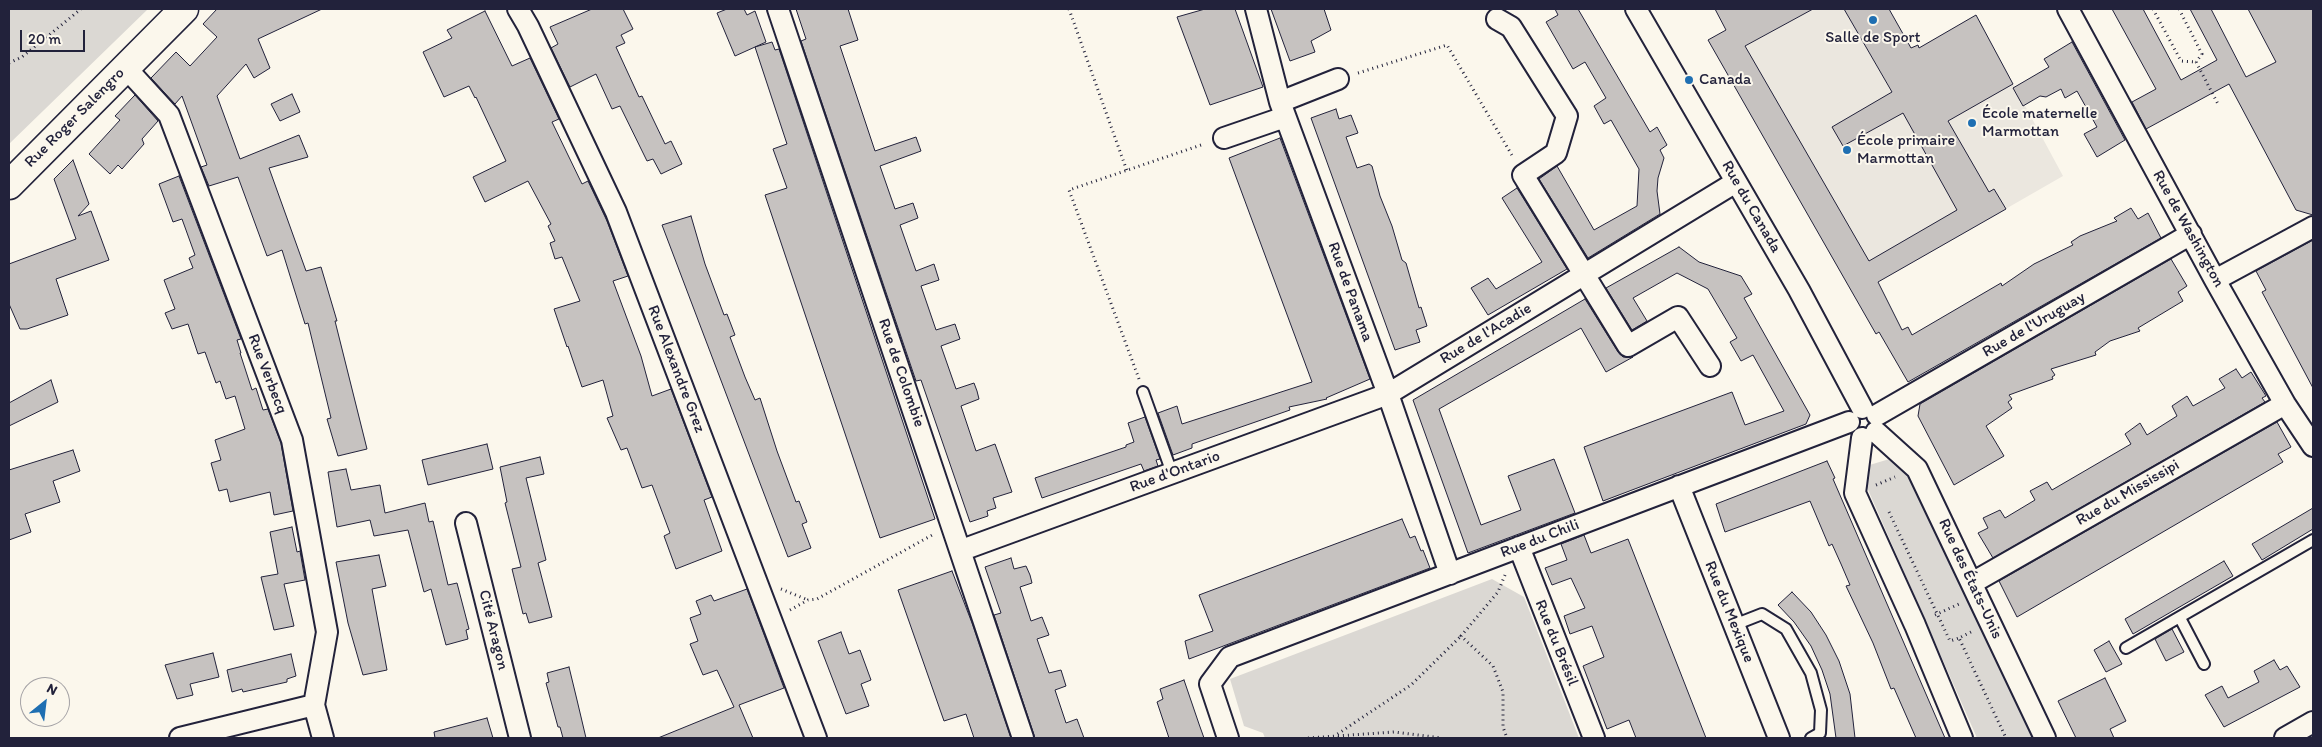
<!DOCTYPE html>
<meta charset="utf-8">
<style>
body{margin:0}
#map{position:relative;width:2322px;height:747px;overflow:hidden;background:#fbf7ec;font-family:Itim,sans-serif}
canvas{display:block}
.frame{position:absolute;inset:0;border:10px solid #22223b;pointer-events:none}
.north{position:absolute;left:20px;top:677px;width:50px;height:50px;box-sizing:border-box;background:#fbf7ec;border:1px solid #a4a2a5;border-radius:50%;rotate:29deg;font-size:14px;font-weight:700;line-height:20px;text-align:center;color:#22223b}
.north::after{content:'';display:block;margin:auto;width:18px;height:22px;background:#1f6fb2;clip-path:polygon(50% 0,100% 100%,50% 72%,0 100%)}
.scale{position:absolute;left:20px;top:30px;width:65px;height:22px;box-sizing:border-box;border:2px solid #22223b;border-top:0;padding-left:6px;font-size:15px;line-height:18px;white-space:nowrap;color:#22223b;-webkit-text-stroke:4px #fbf7ec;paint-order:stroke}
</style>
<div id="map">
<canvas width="2322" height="747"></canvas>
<div class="frame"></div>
<div class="north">N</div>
<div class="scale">20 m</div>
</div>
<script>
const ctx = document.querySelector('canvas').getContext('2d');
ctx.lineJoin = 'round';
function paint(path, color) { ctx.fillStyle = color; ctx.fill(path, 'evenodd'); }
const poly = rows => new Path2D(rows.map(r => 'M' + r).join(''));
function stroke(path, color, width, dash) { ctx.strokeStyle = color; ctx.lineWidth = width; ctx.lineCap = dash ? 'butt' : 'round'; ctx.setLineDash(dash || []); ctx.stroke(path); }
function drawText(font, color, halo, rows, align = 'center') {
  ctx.font = font + ' Itim,sans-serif'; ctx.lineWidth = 4; ctx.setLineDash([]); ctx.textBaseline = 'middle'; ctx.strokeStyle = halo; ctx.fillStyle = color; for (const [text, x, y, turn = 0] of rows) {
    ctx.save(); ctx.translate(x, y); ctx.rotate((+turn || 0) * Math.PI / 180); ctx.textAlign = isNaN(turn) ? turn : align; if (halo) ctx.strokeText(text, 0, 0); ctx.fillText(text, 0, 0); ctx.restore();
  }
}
paint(poly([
 [1813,9,1844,9,1900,107,1880,70,1976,15,2063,176,1854,296,1720,60]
]), '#ebe7df');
paint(poly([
 [9,9,148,9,9,144],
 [1896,457,1916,476,2042,738,1977,738,1862,476,1863,467],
 [1492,579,1524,597,1579,738,1265,738,1263,733,1244,726,1230,679]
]), '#dbd8d3');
const building = poly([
 [217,9,322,9,258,39,270,68,254,78,246,64,217,96,240,159,299,135,308,157,269,168,306,271,321,267,337,321,335,321,367,449,338,456,327,419,331,418,308,323,305,324,282,250,267,256,238,177,209,186,201,167,207,165,182,96,175,104,151,78,176,52,190,66,217,37,203,24,217,9],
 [592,9,623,9,633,29,621,35,625,43,616,47,639,97,642,96,665,144,671,141,682,164,661,174,653,159,647,161,620,106,612,109,596,74,570,87,551,48,558,44,550,27,592,9],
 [727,9,744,9,747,15,755,11,766,42,755,47,772,42,775,50,779,49,935,519,880,538,765,195,787,188,773,149,787,144,755,47,735,56,717,13,727,9],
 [796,9,848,9,858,40,840,46,875,151,916,137,921,151,880,166,895,209,913,203,918,218,900,225,916,271,934,264,939,280,921,286,936,330,955,324,960,339,941,346,956,389,974,383,977,391,979,399,961,406,976,451,995,444,1012,492,993,498,996,508,987,511,988,516,970,522,921,380,916,381,801,41,806,39,796,9],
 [1205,9,1235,9,1263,87,1210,105,1177,17,1205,9],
 [1271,9,1324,9,1331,30,1311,41,1315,52,1290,61,1271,9],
 [1555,9,1578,9,1650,132,1657,127,1667,145,1660,150,1664,158,1658,178,1657,191,1660,214,1588,258,1539,179,1557,166,1594,230,1637,206,1639,169,1611,120,1604,124,1594,106,1606,98,1585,62,1573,69,1546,22,1558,15,1555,9],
 [1715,9,1813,9,1745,46,1869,261,1957,210,1903,113,1843,146,1832,127,1892,92,1844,9,1889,9,1911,48,1918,45,1919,48,1976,15,2013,84,1948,121,1989,192,1994,189,2006,209,1878,282,1902,330,1908,327,1912,335,2001,283,2002,286,2034,264,2073,245,2071,242,2080,236,2117,221,2114,218,2131,208,2138,219,2148,213,2161,238,1908,382,1879,332,1876,334,1708,40,1726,30,1715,9],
 [2112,9,2143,9,2181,80,2217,60,2190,9,2211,9,2246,77,2276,62,2248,9,2313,9,2313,215,2296,210,2229,84,2146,129,2132,102,2156,89,2112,9],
 [485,11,512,66,530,58,559,119,552,122,582,184,588,181,607,221,628,276,613,281,641,356,652,396,671,389,712,497,704,500,722,551,676,569,664,536,670,533,652,485,642,488,627,448,621,450,607,418,613,416,603,380,582,387,568,346,567,347,554,309,580,301,562,257,555,259,550,243,555,241,548,226,551,224,528,181,485,202,473,177,506,161,476,97,475,98,469,86,444,97,423,52,452,38,447,30,485,11],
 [2072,42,2125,140,2097,157,2084,134,2097,127,2077,91,2065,98,2061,89,2046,97,2040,96,2023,106,2013,88,2049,67,2044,59,2072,42],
 [292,94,300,112,280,121,271,104,292,94],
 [135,95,158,121,142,139,144,144,122,169,118,165,110,174,89,154,120,120,115,116,135,95],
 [1336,109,1339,119,1351,115,1358,133,1346,137,1357,168,1369,164,1372,166,1380,196,1392,226,1402,260,1406,263,1419,308,1421,307,1427,326,1416,330,1420,342,1395,350,1311,118,1336,109],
 [1280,138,1370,379,1326,398,1327,399,1289,407,1290,410,1192,444,1192,448,1173,455,1158,413,1177,406,1182,424,1312,382,1229,158,1280,138],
 [73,160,89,204,78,216,91,211,109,260,56,279,68,315,27,329,20,329,9,304,9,264,76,239,54,179,73,160],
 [179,176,241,339,237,340,241,353,240,353,252,390,256,388,263,410,268,409,281,443,293,511,274,515,270,492,230,502,227,489,219,491,211,463,221,460,215,440,245,429,235,396,226,399,220,381,216,383,205,352,198,354,188,324,172,329,165,313,175,309,164,280,193,268,189,258,195,255,182,219,173,222,159,184,179,176],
 [1517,188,1567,269,1488,315,1471,288,1488,278,1496,289,1542,262,1502,198,1517,188],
 [691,216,705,264,724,315,727,314,735,335,730,337,745,377,755,400,760,398,777,451,796,502,799,501,807,522,802,524,811,548,788,557,662,225,691,216],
 [2313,240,2313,388,2262,292,2266,290,2256,271,2313,240],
 [1679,247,1699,262,1741,276,1752,294,1744,298,1810,415,1806,424,1603,501,1584,447,1732,392,1745,425,1784,411,1753,355,1741,361,1730,342,1737,338,1708,289,1677,273,1633,298,1647,321,1632,330,1606,288,1679,247],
 [2171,259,2187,286,2178,292,2183,301,2138,328,2140,331,2110,341,2095,352,2096,355,2051,369,2055,375,2052,377,2053,379,2009,395,2012,399,2008,402,2012,408,1986,426,2004,456,1954,485,1918,416,1920,404,2171,259],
 [1585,299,1618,352,1623,357,1633,357,1606,372,1581,328,1439,409,1481,525,1521,510,1508,476,1554,459,1575,513,1468,553,1413,400,1585,299],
 [2236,369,2242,378,2251,372,2266,396,2262,398,2265,402,1993,558,1978,533,1988,528,1983,518,2000,510,2005,518,2035,500,2030,491,2047,482,2052,490,2131,444,2125,434,2140,423,2147,435,2177,416,2172,406,2187,396,2193,406,2225,388,2219,379,2236,369],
 [51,380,58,402,9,426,9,403,51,380],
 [1145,417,1160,459,1156,460,1158,466,1144,471,1141,464,1042,498,1035,478,1126,447,1126,445,1134,442,1128,423,1145,417],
 [2277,422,2291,447,2278,454,2283,462,2017,617,1999,581,2277,422],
 [487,444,493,469,428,485,422,460,487,444],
 [73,450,80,471,53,481,60,502,25,514,31,532,9,540,9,470,73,450],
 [540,457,544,474,526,478,546,560,538,563,552,617,529,623,526,613,523,614,512,569,521,567,505,503,507,502,500,467,540,457],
 [1827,461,1835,478,1833,479,1945,738,1916,738,1894,688,1891,689,1873,643,1846,586,1850,585,1841,564,1832,544,1829,546,1810,501,1725,532,1716,504,1827,461],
 [346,469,351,490,380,485,385,513,425,503,429,522,433,521,448,585,457,583,469,629,466,630,468,639,446,645,431,589,424,592,408,530,374,536,370,520,337,527,328,472,346,469],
 [2313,508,2313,529,2262,560,2252,544,2313,508],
 [1402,519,1410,538,1415,536,1421,551,1423,550,1430,568,1189,659,1185,641,1213,631,1199,595,1402,519],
 [292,527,297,552,300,551,305,580,284,584,294,626,274,630,261,577,278,574,270,532,292,527],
 [1584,535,1591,553,1628,539,1706,738,1636,738,1629,720,1607,729,1583,666,1604,657,1592,626,1570,634,1564,616,1585,608,1571,578,1552,585,1545,568,1567,560,1561,544,1584,535],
 [379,555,386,586,372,589,387,670,363,675,348,623,336,562,379,555],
 [1011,558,1014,569,1026,566,1030,575,1032,583,1020,587,1031,621,1042,617,1049,635,1037,639,1049,673,1061,670,1066,686,1055,690,1066,723,1077,719,1084,738,1035,738,994,615,1001,613,985,567,1011,558],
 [2224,561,2233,576,2133,634,2125,619,2224,561],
 [952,571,972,623,1011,738,974,738,966,714,944,721,898,590,952,571],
 [747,589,784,688,739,705,753,738,658,738,734,707,717,670,703,675,690,644,698,641,690,618,701,614,696,601,711,595,714,601,747,589],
 [1792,592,1811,612,1826,635,1839,661,1850,694,1855,738,1836,738,1830,694,1822,670,1811,646,1794,622,1778,605,1792,592],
 [2172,629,2184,652,2166,661,2155,639,2172,629],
 [841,632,849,654,860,650,871,680,861,684,869,706,846,714,818,641,841,632],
 [2109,641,2122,664,2106,672,2094,650,2109,641],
 [213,653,219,677,190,684,193,695,177,699,165,665,213,653],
 [291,654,296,676,287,679,287,682,243,692,242,689,232,692,227,670,291,654],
 [2274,660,2280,670,2287,666,2300,687,2224,727,2205,695,2222,686,2228,698,2259,682,2254,671,2274,660],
 [569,667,577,700,586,738,563,738,560,727,558,727,546,683,549,682,547,673,569,667],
 [2105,678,2126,721,2110,729,2114,738,2076,738,2058,701,2105,678],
 [1184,680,1199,724,1204,738,1169,738,1157,702,1163,699,1160,689,1184,680],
 [487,718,493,738,435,738,434,732,487,718]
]);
paint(building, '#c6c2c0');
stroke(building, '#22223b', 1);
const service = poly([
 [1143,392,1172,473],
 [2180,618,2204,664],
 [1734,625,1762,614,1786,629,1811,673,1821,710,1820,733,1811,738],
 [2126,648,2313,540]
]);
const minor = poly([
 [518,9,528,26,616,212,816,738],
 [778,9,1023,738],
 [1256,9,1280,102,1388,394,1450,574],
 [1636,9,1799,290,1862,408],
 [2068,9,2215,280,2285,404,2313,446],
 [1497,19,1511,27,1567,116,1556,153,1523,175,1628,346,1678,317,1710,366],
 [126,68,169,115,292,440,327,632,314,705,323,738],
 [1280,102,1338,79],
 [1224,138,1285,117],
 [2215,280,2313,227],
 [1877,415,2191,234],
 [1876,432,1917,469,2045,738],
 [1862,438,1855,493,1915,625,1962,738],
 [1679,486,1779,738],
 [466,523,520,738],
 [1519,547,1594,738],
 [962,550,1388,394,1736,182],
 [1972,583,2285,404],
 [180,738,314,705],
 [1228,738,1210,684,1230,657,1849,422],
 [2285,738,2313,722]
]);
const secondary = poly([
 [9,185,184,9]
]);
stroke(service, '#22223b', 14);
stroke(minor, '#22223b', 24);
stroke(secondary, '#22223b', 31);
stroke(poly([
 [1069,9,1127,171],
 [2153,9,2181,61,2196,62],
 [2179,9,2202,54,2196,62],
 [2196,62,2218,104],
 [9,63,22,57,81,9],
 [1358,73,1447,45,1513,157],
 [1139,379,1069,190,1204,144],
 [1876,485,1895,477],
 [1889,512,1950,641,1959,638],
 [1505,575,1498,592,1461,636,1493,666,1503,692,1503,727,1507,738],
 [781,589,808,600],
 [790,610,808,600,817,599,934,534],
 [1935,615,1959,604],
 [1971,632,1959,638,2006,738],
 [1308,738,1394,732,1442,738],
 [1337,738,1336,735,1411,685,1461,636]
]), '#22223b', 3, [1, 4]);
stroke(service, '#fbf7ec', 10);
stroke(minor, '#fbf7ec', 20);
stroke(secondary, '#fbf7ec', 28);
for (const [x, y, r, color] of [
 [1873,20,5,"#1f6fb2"],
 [1689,80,5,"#1f6fb2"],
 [1972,123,5,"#1f6fb2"],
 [1847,150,5,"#1f6fb2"]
]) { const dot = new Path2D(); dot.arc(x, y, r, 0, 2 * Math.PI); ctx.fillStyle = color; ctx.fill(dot); stroke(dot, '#fbf7ec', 2); }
drawText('16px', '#22223b', '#fbf7ec', [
 ["Salle de Sport",1873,38,"center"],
 ["Canada",1699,80],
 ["École maternelle",1982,114],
 ["Marmottan",1982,132],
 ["École primaire",1857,141],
 ["Marmottan",1857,159]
], 'left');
drawText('16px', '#22223b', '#fbf7ec', [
 ["Rue Roger Salengro",75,118,-45],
 ["Rue du Canada",1751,207,60],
 ["Rue de Washington",2188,229,61],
 ["Rue de Panama",1350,292,70],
 ["Rue de l'Uruguay",2034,325,-30],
 ["Rue de l'Acadie",1486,334,-31],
 ["Rue Alexandre Grez",676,369,69],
 ["Rue de Colombie",901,373,71],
 ["Rue Verbecq",267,374,69],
 ["Rue d'Ontario",1175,472,-20],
 ["Rue du Mississipi",2128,493,-30],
 ["Rue du Chili",1540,539,-21],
 ["Rue des États-Unis",1970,579,65],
 ["Rue du Mexique",1729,612,68],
 ["Cité Aragon",493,630,76],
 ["Rue du Brésil",1556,643,68]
]);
</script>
